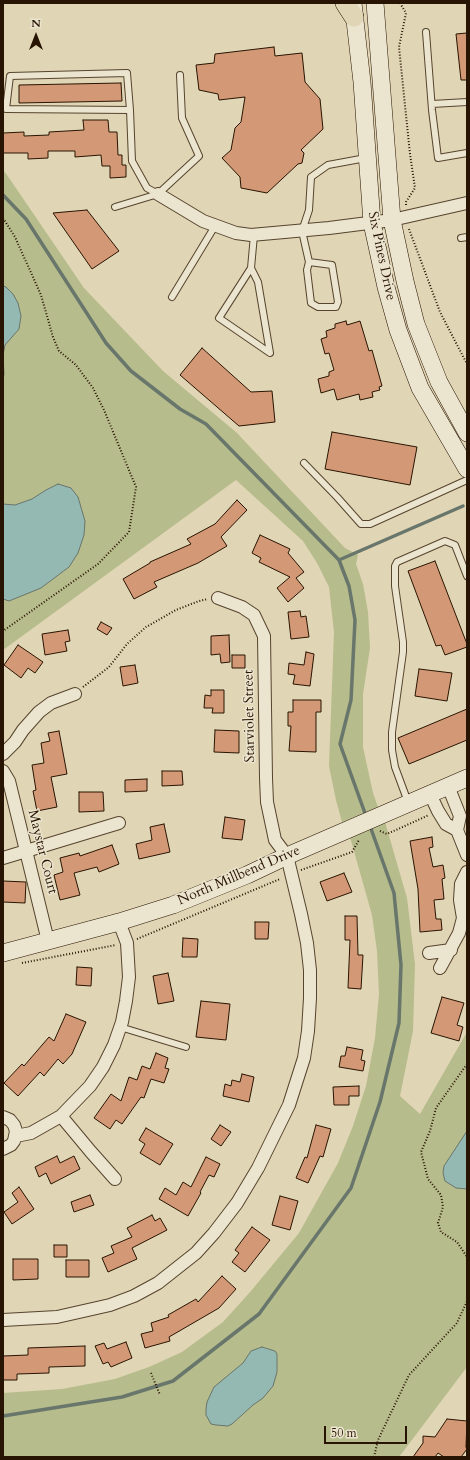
<!DOCTYPE html>
<style>
body{margin:0}
#map{position:relative;width:470px;height:1460px;overflow:hidden;background:#e0d5b4;font-family:Cardo,serif}
canvas{display:block}
.frame{position:absolute;inset:0;border:4px solid #281402;pointer-events:none}
.north{position:absolute;left:16px;top:16px;width:40px;height:40px;-webkit-text-stroke:3px #ebe4ce;paint-order:stroke;rotate:0deg;font-size:11px;font-weight:700;line-height:16px;text-align:center;color:#281402}
.north::after{content:'';display:block;margin:auto;width:14px;height:18px;background:#281402;clip-path:polygon(50% 0,100% 100%,50% 72%,0 100%)}
.scale{position:absolute;left:324px;top:1426px;width:83px;height:18px;box-sizing:border-box;border:2px solid #281402;border-top:0;padding-left:5px;font-size:12px;line-height:14px;white-space:nowrap;color:#281402;-webkit-text-stroke:3px #ebe4ce;paint-order:stroke}
</style>
<div id="map">
<canvas width="470" height="1460"></canvas>
<div class="frame"></div>
<div class="north">N</div>
<div class="scale">50 m</div>
</div>
<script>
const ctx = document.querySelector('canvas').getContext('2d');
ctx.lineJoin = 'round';
function paint(path, color) { ctx.fillStyle = color; ctx.fill(path, 'evenodd'); }
const poly = rows => new Path2D(rows.map(r => 'M' + r).join(''));
function stroke(path, color, width, dash) { ctx.strokeStyle = color; ctx.lineWidth = width; ctx.lineCap = dash ? 'butt' : 'round'; ctx.setLineDash(dash || []); ctx.stroke(path); }
function drawText(font, color, halo, rows, align = 'center') {
  ctx.font = font + ' Cardo,serif'; ctx.lineWidth = 3; ctx.setLineDash([]); ctx.textBaseline = 'middle'; ctx.strokeStyle = halo; ctx.fillStyle = color; for (const [text, x, y, turn = 0] of rows) {
    ctx.save(); ctx.translate(x, y); ctx.rotate((+turn || 0) * Math.PI / 180); ctx.textAlign = isNaN(turn) ? turn : align; if (halo) ctx.strokeText(text, 0, 0); ctx.fillText(text, 0, 0); ctx.restore();
  }
}
paint(poly([
 [3,170,7,175,84,288,163,371,237,433,345,548,358,555,356,564,363,584,368,612,370,648,363,694,363,747,373,793,378,807,342,822,336,800,329,766,334,632,329,587,317,563,303,541,236,480,3,650],
 [385,822,407,898,415,964,413,1031,400,1096,420,1114,467,1032,467,1367,399,1457,3,1457,3,1393,62,1389,115,1379,149,1367,182,1352,223,1322,251,1291,299,1233,338,1163,353,1126,366,1086,375,1038,379,994,377,951,372,915,350,837]
]), '#b6bc8b');
const water = poly([
 [3,286,6,287,13,294,18,303,21,316,19,329,5,345,3,355,4,374,3,379,3,286],
 [58,484,71,488,78,497,85,521,84,535,78,553,69,567,41,588,9,601,3,599,3,504,15,505,32,499,46,490,58,484],
 [467,1131,467,1189,456,1188,445,1181,443,1173,444,1166,467,1131],
 [262,1347,275,1351,277,1354,277,1372,273,1386,263,1398,253,1405,232,1424,228,1426,216,1425,211,1424,206,1415,206,1409,207,1402,214,1387,243,1363,251,1351,262,1347]
]);
paint(water, '#94b8b2');
stroke(water, '#69766c', 1);
stroke(poly([
 [3,195,26,219,106,343,131,371,180,409,206,424,339,560,349,586,355,620,351,700,340,744,366,816],
 [339,560,463,506],
 [3,1416,122,1397,173,1381,259,1314,351,1188,380,1102,399,1023,401,965,394,893,370,826]
]), '#69766c', 3.5);
const building = poly([
 [467,33,467,80,461,80,456,34,467,33],
 [274,47,275,56,302,53,305,82,320,99,323,129,301,150,304,153,302,163,298,164,267,193,241,188,240,177,222,158,231,150,235,128,241,122,245,97,219,100,218,94,199,90,196,65,214,63,215,54,274,47],
 [121,83,122,101,19,103,19,85,121,83],
 [83,120,108,120,109,132,117,132,118,155,122,155,122,165,126,165,126,177,110,178,110,166,102,166,101,155,75,157,75,151,48,151,48,158,28,159,28,153,3,153,3,133,24,132,24,136,49,135,49,132,84,130,83,120],
 [87,210,119,251,92,269,53,213,87,210],
 [346,321,347,325,360,321,369,351,372,350,382,386,379,387,380,390,372,392,373,397,360,400,359,394,337,400,334,389,321,393,318,379,329,376,329,372,334,370,329,353,325,354,321,339,327,337,326,331,335,328,335,324,346,321],
 [202,348,251,392,272,391,275,422,239,426,180,375,202,348],
 [332,432,417,447,410,485,325,469,332,432],
 [237,500,247,510,221,537,227,546,198,563,154,582,157,587,134,599,123,579,150,563,150,562,191,544,187,539,215,524,237,500],
 [260,535,290,549,288,553,304,572,296,578,304,588,288,602,277,588,290,577,259,562,261,558,252,553,260,535],
 [435,561,467,644,467,647,445,655,441,645,436,646,408,571,435,561],
 [300,611,301,617,306,616,309,637,291,639,288,612,300,611],
 [101,622,112,628,107,635,97,629,101,622],
 [68,630,70,641,65,642,67,651,45,655,42,634,68,630],
 [229,635,230,662,221,663,220,654,211,655,211,636,229,635],
 [18,645,43,662,35,673,28,668,21,678,4,665,18,645],
 [306,652,314,654,310,686,293,684,295,675,288,674,289,663,304,665,306,652],
 [232,655,245,655,245,668,232,668,232,655],
 [135,665,138,683,123,686,120,667,135,665],
 [419,669,452,673,447,701,415,696,419,669],
 [211,690,224,690,224,713,212,713,213,708,204,708,205,695,211,696,211,690],
 [293,700,321,700,321,712,316,712,316,752,289,751,291,726,288,726,288,712,293,712,293,700],
 [467,709,467,740,409,764,398,738,467,709],
 [215,730,239,731,239,753,214,752,215,730],
 [59,731,67,774,51,777,57,807,37,811,33,791,36,790,32,765,44,763,41,743,50,741,48,733,59,731],
 [162,771,182,771,183,785,162,786,162,771],
 [147,779,147,791,125,792,125,780,147,779],
 [79,792,103,792,104,811,79,812,79,792],
 [225,817,245,820,242,840,222,838,225,817],
 [164,824,170,852,139,859,136,844,152,840,150,827,164,824],
 [432,837,433,847,429,848,433,867,443,865,445,878,442,879,444,899,434,900,436,919,441,919,442,930,420,932,418,889,410,841,432,837],
 [112,845,119,864,99,872,97,867,74,873,80,895,60,900,54,875,63,872,60,858,79,853,80,856,112,845],
 [344,873,352,892,327,901,320,882,344,873],
 [3,881,26,882,25,903,3,902,3,881],
 [345,916,357,916,358,955,363,955,361,989,348,988,350,940,345,940,345,916],
 [255,922,269,922,268,939,255,939,255,922],
 [183,938,198,939,197,957,182,957,183,938],
 [77,967,92,968,91,986,76,985,77,967],
 [168,973,174,1001,158,1004,153,976,168,973],
 [442,997,464,1003,457,1025,463,1027,459,1041,431,1033,442,997],
 [201,1001,230,1004,226,1040,196,1037,201,1001],
 [66,1014,86,1022,72,1054,63,1064,58,1059,44,1076,40,1072,18,1096,4,1083,22,1064,24,1066,49,1037,54,1041,66,1014],
 [347,1047,363,1050,361,1060,365,1061,363,1071,339,1067,341,1056,345,1056,347,1047],
 [156,1053,168,1058,165,1068,169,1069,164,1083,151,1079,144,1098,141,1097,122,1124,116,1120,110,1129,94,1118,111,1094,121,1101,129,1077,137,1080,142,1066,150,1069,156,1053],
 [242,1074,254,1077,249,1102,223,1096,225,1084,231,1086,232,1080,240,1082,242,1074],
 [359,1086,359,1096,349,1096,349,1105,334,1105,333,1087,359,1086],
 [220,1125,231,1132,221,1146,211,1139,220,1125],
 [316,1125,331,1129,323,1157,320,1156,308,1183,296,1178,305,1157,307,1158,316,1125],
 [146,1128,173,1144,160,1165,140,1153,145,1144,139,1140,146,1128],
 [57,1156,60,1163,74,1156,80,1169,51,1184,46,1173,39,1177,35,1167,57,1156],
 [206,1157,220,1164,214,1177,209,1175,200,1192,201,1193,188,1216,159,1199,165,1188,176,1195,183,1182,191,1187,206,1157],
 [19,1187,34,1209,12,1224,4,1212,18,1202,12,1193,19,1187],
 [90,1195,94,1205,74,1212,71,1202,90,1195],
 [280,1196,298,1201,290,1230,272,1225,280,1196],
 [152,1215,155,1221,160,1218,167,1230,132,1248,137,1259,108,1272,102,1258,114,1253,111,1246,132,1237,127,1228,152,1215],
 [252,1227,270,1240,245,1272,232,1262,239,1253,235,1250,252,1227],
 [54,1245,67,1245,67,1257,54,1257,54,1245],
 [13,1259,38,1259,38,1279,13,1280,13,1259],
 [66,1260,89,1260,89,1277,66,1277,66,1260],
 [222,1276,236,1289,219,1308,169,1337,170,1341,145,1348,141,1334,153,1331,151,1323,169,1317,168,1315,196,1299,198,1302,222,1276],
 [126,1342,132,1358,111,1367,108,1362,103,1364,95,1346,104,1343,107,1349,126,1342],
 [85,1346,85,1366,49,1367,49,1373,17,1374,17,1380,3,1380,3,1356,28,1355,28,1348,85,1346],
 [447,1419,467,1421,466,1447,467,1449,461,1457,444,1457,438,1453,435,1457,413,1457,423,1443,423,1436,435,1437,447,1419]
]);
paint(building, '#d39875');
stroke(building, '#281402', 1);
const lane = poly([
 [426,32,432,110,438,158,467,153],
 [432,104,467,102],
 [130,110,6,109,10,76,127,73,130,110,132,161,147,188,158,194],
 [115,207,158,194,199,156,182,118,180,75],
 [461,238,467,237],
 [309,262,332,265,338,302,336,307,318,307,311,303,307,270,309,262,302,231,309,210,311,177,328,165,366,158],
 [251,268,258,282,270,353,219,318,251,268,254,235],
 [172,297,215,226],
 [304,463,337,497,361,524,370,524,467,480],
 [408,802,395,767,392,750,392,732,403,652,403,642,395,586,395,566,397,562,445,541,455,545,467,576],
 [120,1027,186,1047]
]);
const street = poly([
 [158,194,203,221,236,233,251,235,329,228,392,220,467,203],
 [3,754,15,742,23,730,39,712,51,703,75,694],
 [3,771,9,781,48,941],
 [448,786,460,816,457,830],
 [430,794,438,811,446,824,457,830,467,855],
 [3,858,119,823],
 [429,953,451,950],
 [440,968,459,933,463,918,460,900,461,884,467,872],
 [61,1116,91,1152,115,1179],
 [3,1117,10,1120,14,1125,16,1131,14,1141,11,1145,3,1149],
 [16,1136,31,1133,61,1116,90,1086,103,1067,114,1045,122,1022,126,1001,129,977,127,943,119,922],
 [3,1320,57,1317,110,1305,134,1296,158,1283,196,1253,214,1233,237,1203,258,1168,289,1105,304,1058,308,1031,310,998,310,970,307,943,301,914,287,856,275,840,267,802,266,778,264,636,254,615,242,607,218,598]
]);
const secondary = poly([
 [353,3,362,82,372,223,386,287,398,330,420,388,467,469],
 [375,3,392,220,405,281,416,324,439,382,467,433],
 [3,953,119,922,173,905,247,875,287,856,467,778]
]);
const primary = poly([
 [345,3,354,17]
]);
stroke(lane, '#56442e', 8);
stroke(street, '#56442e', 14);
stroke(secondary, '#281402', 18);
stroke(primary, '#281402', 20);
stroke(poly([
 [400,3,406,13,399,47,410,154,415,188,406,202,406,206],
 [3,218,15,237,41,295,53,337,59,351,76,365,93,388,104,410,136,487,129,532,98,564,3,631],
 [409,229,440,312,467,364],
 [83,687,109,667,127,644,146,627,176,610,199,601,208,599],
 [380,831,387,834,429,815],
 [301,870,352,852,359,840],
 [137,939,280,879],
 [22,963,116,945],
 [467,1064,436,1108,430,1131,421,1152,428,1179,441,1195,443,1207,438,1223,441,1232,457,1242,467,1257],
 [151,1373,160,1395],
 [374,1457,378,1440,409,1375,457,1323,467,1301]
]), '#281402', 2, [1, 2]);
stroke(lane, '#ebe4ce', 6);
stroke(street, '#ebe4ce', 12);
stroke(secondary, '#ebe4ce', 17);
stroke(primary, '#e0d5b4', 19);
drawText('14px', '#281402', '#ebe4ce', [
 ["Six Pines Drive",381,256,78],
 ["Starviolet Street",250,716,-91],
 ["Maystar Court",42,852,76],
 ["North Millbend Drive",239,876,-23]
]);
</script>
